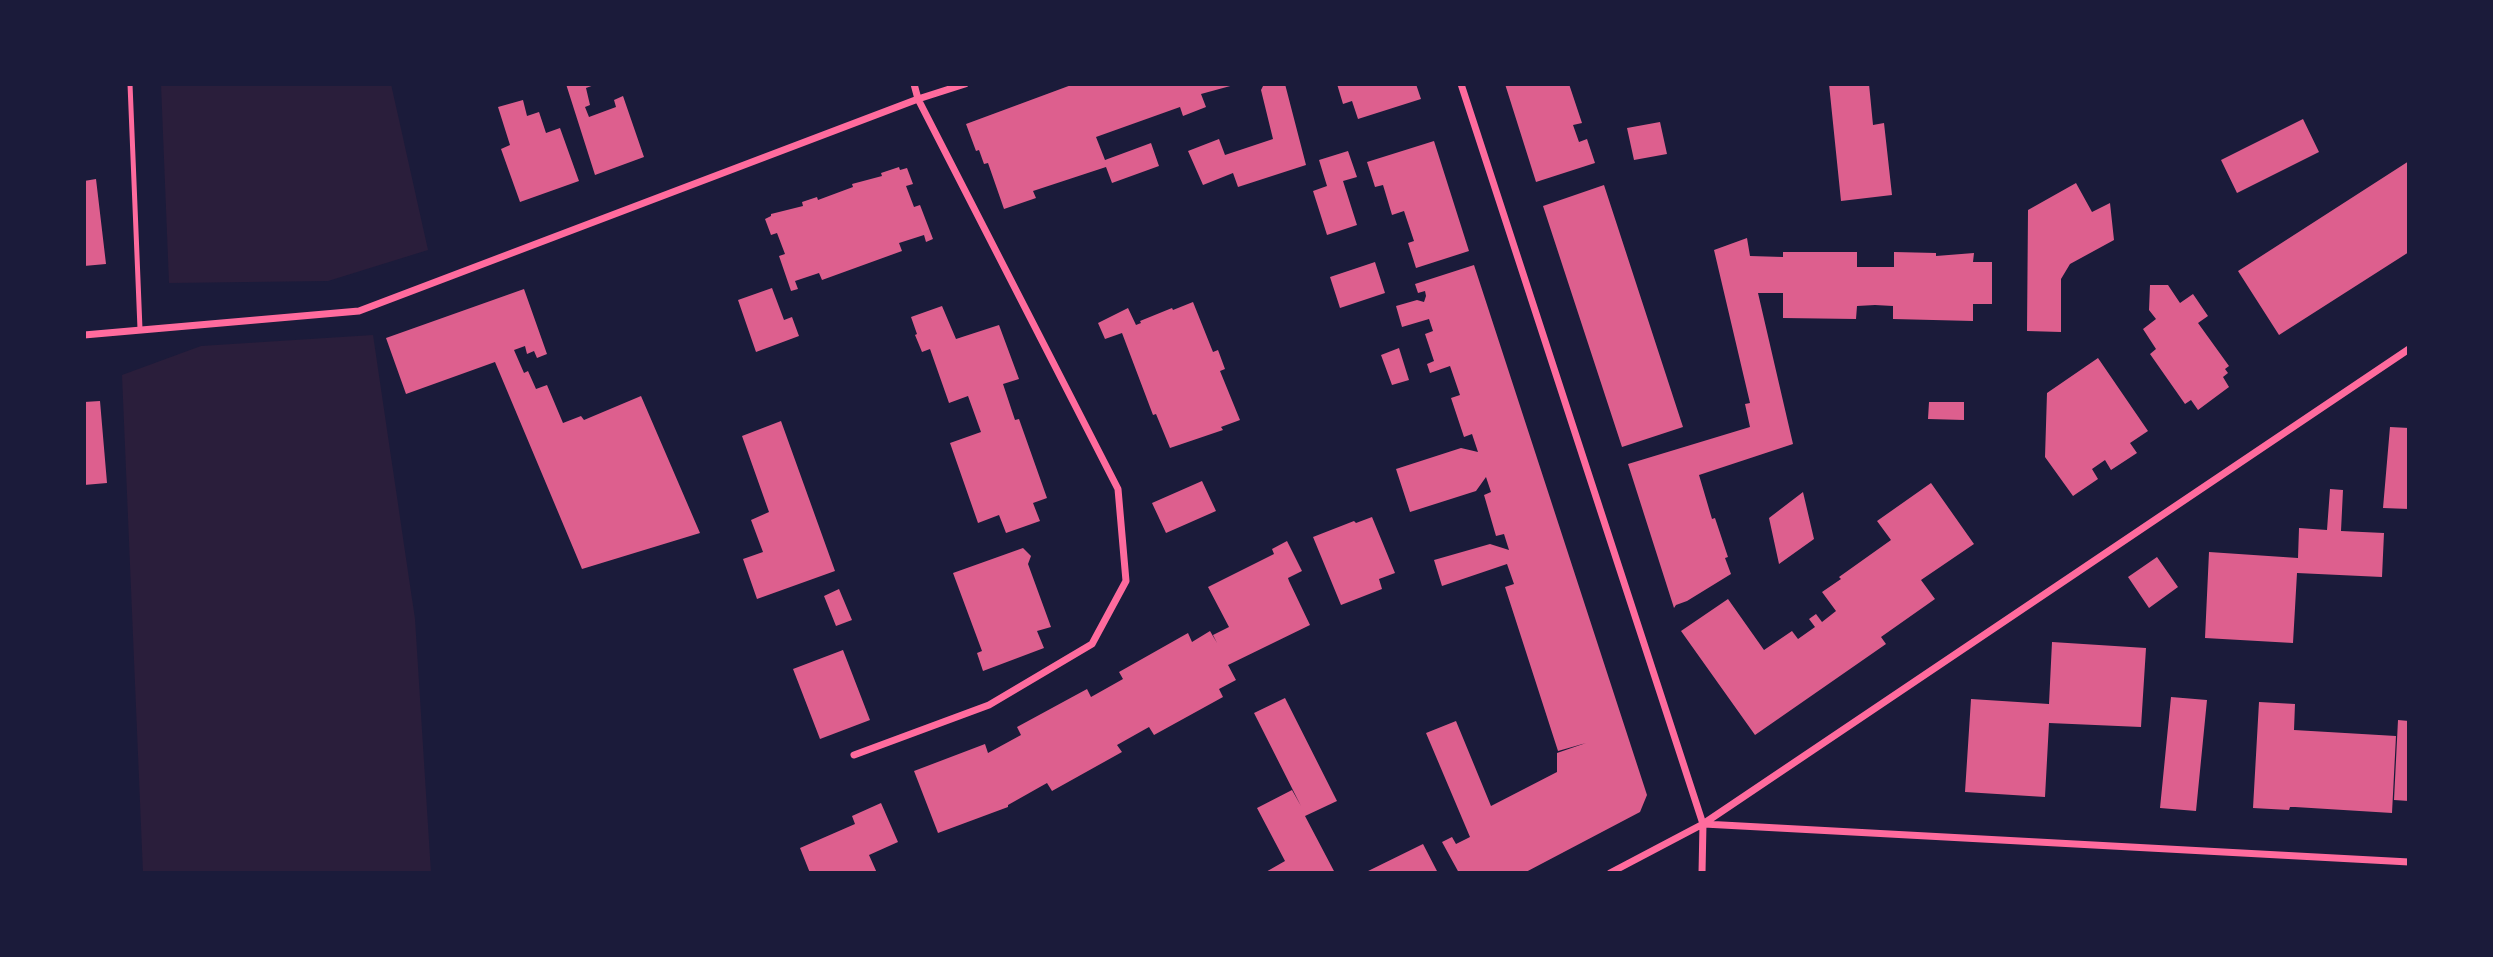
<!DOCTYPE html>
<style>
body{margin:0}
#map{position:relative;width:2493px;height:957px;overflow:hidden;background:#1b1b3a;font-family:"Alegreya Sans",sans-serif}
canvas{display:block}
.frame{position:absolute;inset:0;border:86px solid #1b1b3a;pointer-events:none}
</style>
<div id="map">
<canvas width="2493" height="957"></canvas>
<div class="frame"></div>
</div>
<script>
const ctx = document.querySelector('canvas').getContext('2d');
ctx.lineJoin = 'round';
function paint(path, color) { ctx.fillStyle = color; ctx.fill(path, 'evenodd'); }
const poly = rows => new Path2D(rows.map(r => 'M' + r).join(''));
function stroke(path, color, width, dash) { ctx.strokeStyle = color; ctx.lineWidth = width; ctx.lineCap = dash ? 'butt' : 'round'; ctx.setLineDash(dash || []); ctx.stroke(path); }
paint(poly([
 [161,84,391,84,428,250,328,281,169,283],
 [373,335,415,619,431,873,143,873,122,375,201,346]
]), '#2a1e3b');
paint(poly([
 [566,84,597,84,586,88,590,105,585,107,589,117,616,107,614,100,623,96,644,157,595,175],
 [1074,84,1233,84,1234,85,1201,94,1206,107,1183,116,1180,107,1096,137,1105,160,1151,143,1159,166,1112,183,1106,167,1033,191,1036,198,1004,209,988,163,984,164,979,150,976,151,966,124],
 [1264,84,1285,84,1306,165,1238,187,1233,173,1203,185,1188,151,1219,139,1225,155,1273,139,1261,90],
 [1337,84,1416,84,1421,99,1358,119,1352,101,1343,104],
 [1505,84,1569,84,1582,123,1573,125,1579,142,1587,139,1595,163,1536,182],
 [1829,84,1869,84,1873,125,1884,123,1892,195,1841,201],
 [523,100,527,116,539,112,546,133,560,128,579,181,520,202,501,149,510,145,498,107],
 [2303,119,2319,152,2237,193,2221,160],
 [1660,122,1667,154,1634,160,1627,128],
 [1434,141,1469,251,1416,268,1408,243,1414,241,1404,211,1392,215,1383,185,1375,187,1367,162],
 [1348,151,1357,177,1343,181,1357,225,1327,235,1313,191,1327,186,1319,160],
 [2409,161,2409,252,2279,335,2238,271],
 [899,167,900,170,907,168,913,184,906,186,914,207,920,205,933,239,926,242,924,235,899,243,902,251,822,280,819,273,795,281,798,289,791,291,779,256,785,254,777,233,771,235,765,219,771,216,771,214,803,206,802,202,817,197,818,200,853,187,852,184,882,176,881,173],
 [96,179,106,264,84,266,84,181],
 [2076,183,2092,212,2110,203,2114,240,2070,264,2061,279,2061,332,2027,331,2028,210],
 [1604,185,1683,427,1622,447,1543,206],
 [1747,238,1750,256,1783,257,1783,252,1857,252,1857,267,1894,267,1894,252,1936,253,1936,256,1974,253,1973,262,1992,262,1992,304,1973,304,1973,321,1893,319,1893,306,1875,305,1857,306,1856,319,1783,318,1783,293,1758,293,1793,444,1699,475,1712,519,1715,518,1728,557,1725,558,1731,574,1687,601,1676,605,1674,608,1628,464,1750,427,1745,404,1750,403,1714,250],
 [1375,262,1385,293,1340,308,1330,277],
 [1474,265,1647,795,1640,812,1524,873,1459,873,1442,842,1452,837,1456,844,1470,837,1426,733,1456,721,1491,806,1557,772,1557,753,1586,743,1558,751,1505,587,1514,584,1507,564,1442,586,1434,560,1490,544,1509,550,1504,534,1496,536,1484,495,1491,492,1486,477,1476,491,1410,512,1396,469,1461,448,1478,452,1472,434,1464,437,1451,398,1460,395,1450,366,1430,373,1427,364,1434,361,1425,334,1433,331,1429,319,1402,327,1396,306,1417,300,1424,302,1426,296,1425,291,1418,293,1415,284],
 [2150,285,2168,285,2180,303,2193,294,2208,316,2198,323,2229,366,2225,369,2228,373,2223,377,2229,387,2198,410,2191,400,2185,404,2150,354,2156,349,2143,329,2156,319,2149,310],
 [772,288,784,320,792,317,799,336,756,352,738,300],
 [524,289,547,354,537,358,534,351,527,354,525,346,514,350,524,373,528,371,536,389,547,385,563,423,581,416,584,420,641,396,700,533,582,569,495,362,406,394,386,338],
 [1193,302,1213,352,1218,350,1225,369,1220,371,1240,420,1221,427,1223,430,1170,448,1156,414,1153,415,1122,333,1105,339,1098,323,1128,308,1136,325,1141,323,1140,321,1172,308,1173,310],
 [942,306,956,339,999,325,1019,379,1003,384,1015,420,1019,419,1047,498,1033,503,1040,521,1006,533,999,515,978,523,950,443,981,432,968,396,949,403,930,349,922,352,915,335,917,334,911,317],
 [1399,348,1409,380,1392,385,1381,355],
 [2098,358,2148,431,2130,443,2137,453,2111,470,2105,460,2092,469,2098,479,2073,496,2045,457,2047,393],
 [100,401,107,483,84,485,84,402],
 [1929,402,1964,402,1964,420,1928,419],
 [781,421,835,571,757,599,743,559,763,552,751,520,769,512,742,436],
 [2390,427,2409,428,2409,509,2383,508],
 [1202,481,1216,511,1166,533,1152,503],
 [1931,483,1974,544,1921,580,1935,599,1881,637,1886,644,1755,735,1681,631,1728,599,1764,650,1792,631,1798,639,1815,627,1809,619,1816,614,1822,622,1836,611,1822,592,1841,579,1839,577,1891,540,1877,521],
 [2330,489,2343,490,2341,531,2384,533,2382,577,2297,573,2293,643,2205,638,2209,552,2298,558,2299,528,2327,530],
 [1803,492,1814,539,1779,564,1769,518],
 [1372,517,1395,573,1379,579,1382,589,1341,605,1313,537,1354,521,1356,523],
 [1287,541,1302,571,1288,578,1289,581,1310,625,1228,665,1236,680,1219,689,1223,697,1154,735,1149,727,1117,745,1122,752,1052,791,1047,783,1008,805,1008,807,938,833,914,771,985,744,988,753,1021,735,1017,727,1087,689,1091,697,1123,679,1119,672,1188,633,1192,642,1210,631,1217,643,1213,635,1229,627,1208,587,1274,554,1272,549],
 [1023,548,1031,556,1028,564,1051,627,1037,631,1044,648,983,671,977,653,982,651,953,573],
 [2157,557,2178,587,2149,608,2128,577],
 [839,589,852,620,836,626,824,596],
 [2052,642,2146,648,2141,727,2049,723,2045,797,1965,792,1971,699,2049,704],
 [843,650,870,720,820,739,793,669],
 [2171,697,2207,700,2196,811,2160,808],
 [1285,698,1337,801,1305,816,1335,873,1264,873,1285,861,1257,808,1292,790,1301,806,1254,713],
 [2259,702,2295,704,2294,730,2396,736,2392,813,2295,807,2290,807,2289,810,2253,808],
 [2398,720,2409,721,2409,801,2394,800],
 [881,803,898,842,869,855,877,873,810,873,800,848,855,824,852,816],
 [1423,844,1438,873,1364,873]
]), '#dd5f8e');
stroke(poly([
 [130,84,140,329]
]), '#ff6b9d', 5);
stroke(poly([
 [1461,84,1703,824,1702,873],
 [84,335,359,311,918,99,965,84],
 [854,755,989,705,1092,644,1126,581,1118,489,918,99,914,84],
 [1704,824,2409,862],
 [1610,873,1703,824,2409,349]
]), '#ff6b9d', 7);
</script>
